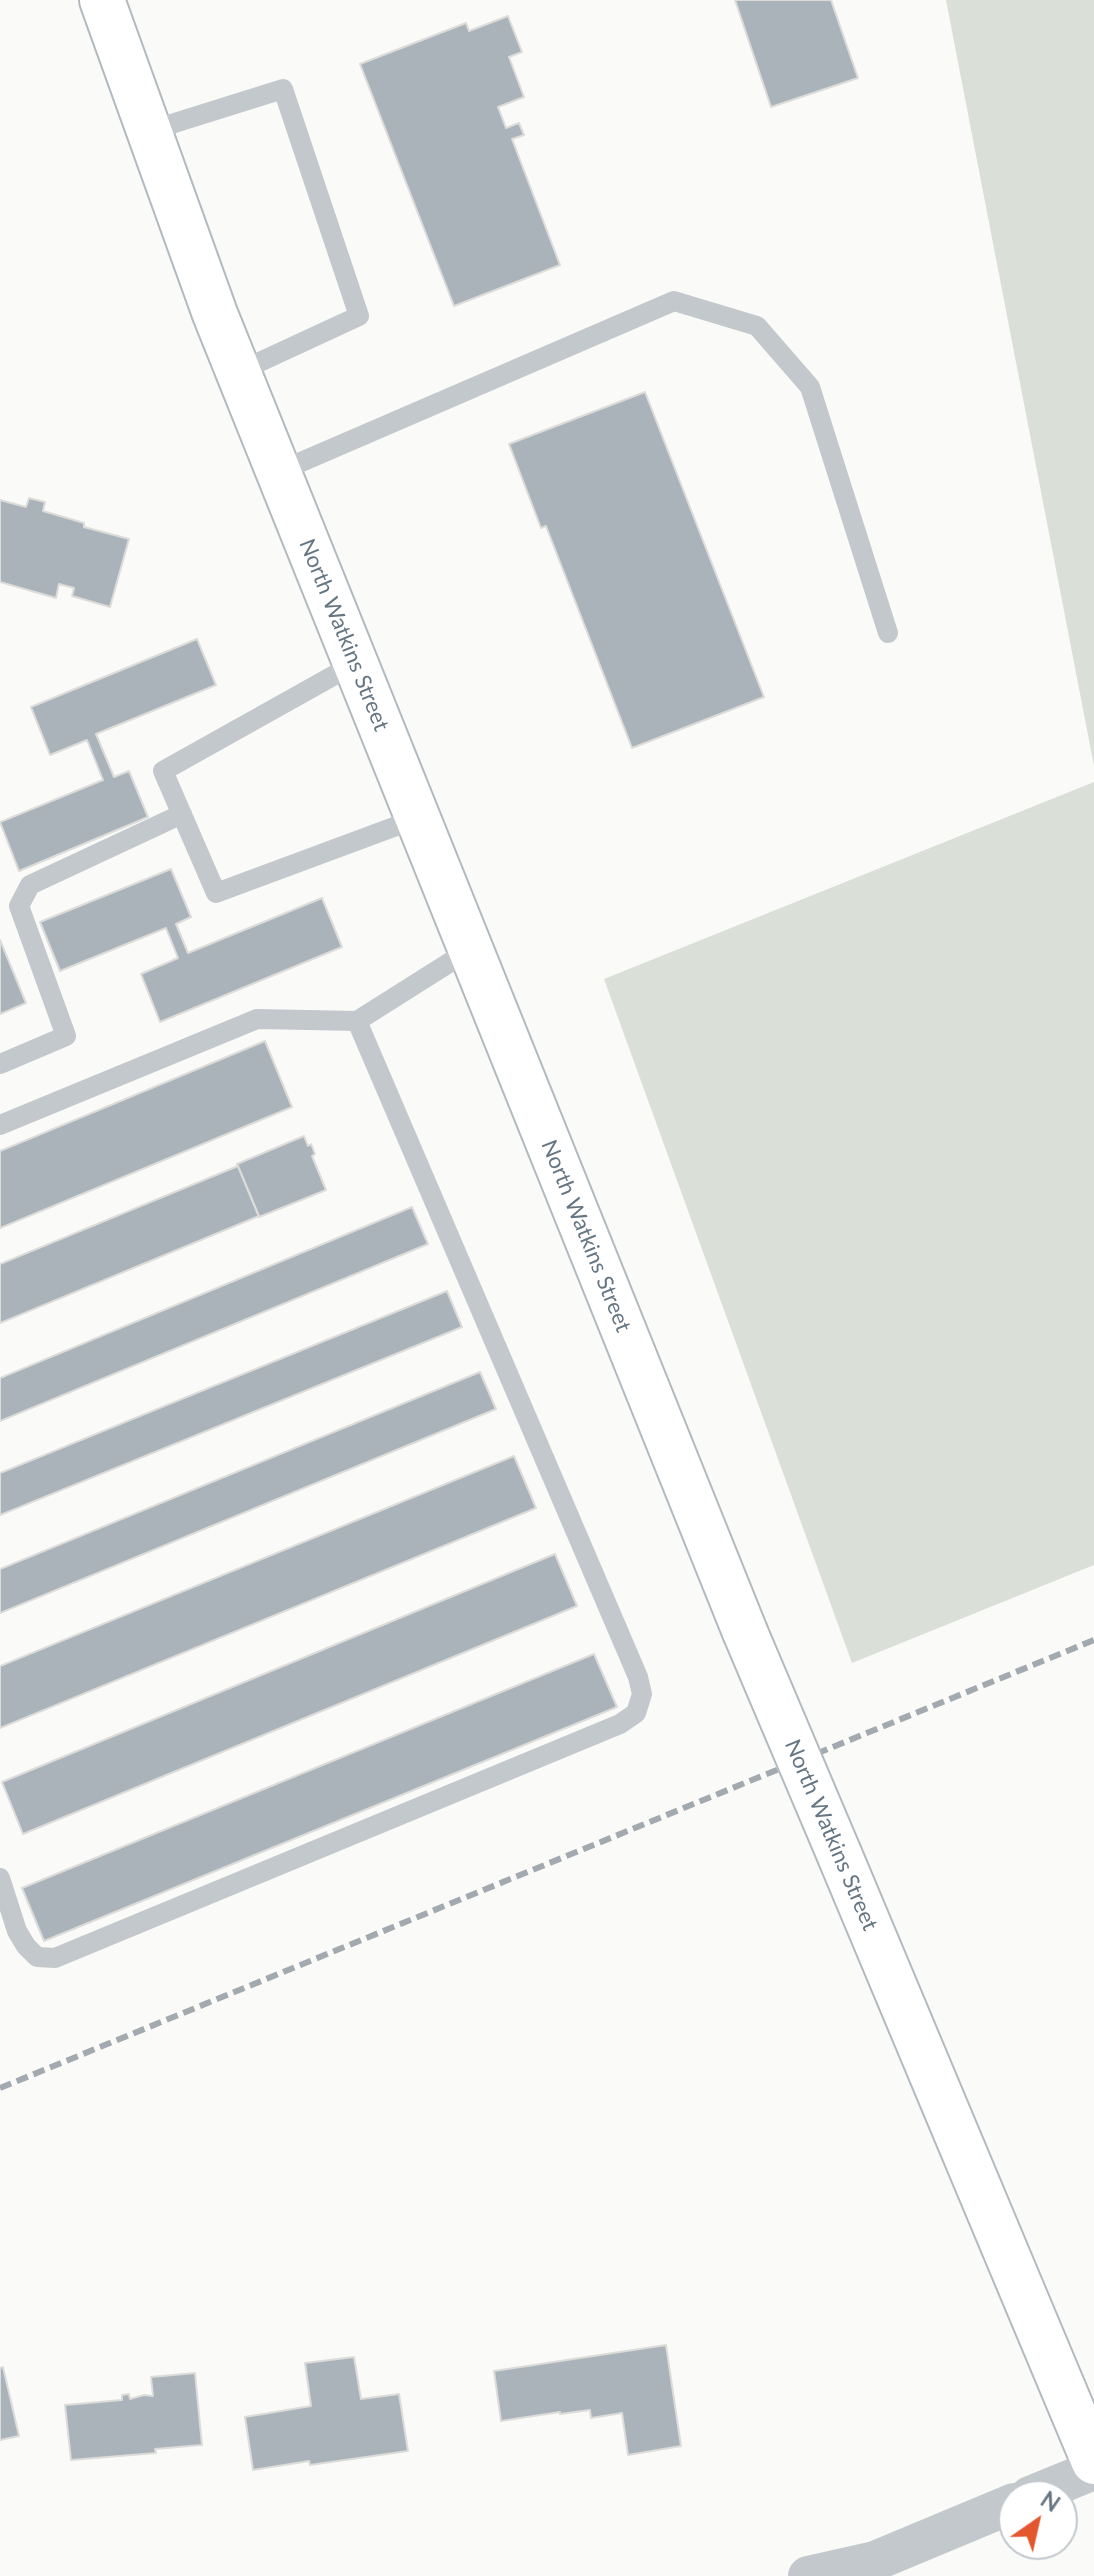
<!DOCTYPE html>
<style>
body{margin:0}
#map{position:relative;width:1094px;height:2576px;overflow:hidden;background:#fafaf8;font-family:Lato,sans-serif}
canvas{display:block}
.north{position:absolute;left:998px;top:2480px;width:80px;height:80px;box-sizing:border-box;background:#fff;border:2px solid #c1c8cd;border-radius:50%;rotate:34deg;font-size:22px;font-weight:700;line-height:32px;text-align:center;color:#657683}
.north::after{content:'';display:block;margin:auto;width:28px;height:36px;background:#e4572e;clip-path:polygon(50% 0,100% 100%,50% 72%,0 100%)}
</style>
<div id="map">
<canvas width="1094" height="2576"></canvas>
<div class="north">N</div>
</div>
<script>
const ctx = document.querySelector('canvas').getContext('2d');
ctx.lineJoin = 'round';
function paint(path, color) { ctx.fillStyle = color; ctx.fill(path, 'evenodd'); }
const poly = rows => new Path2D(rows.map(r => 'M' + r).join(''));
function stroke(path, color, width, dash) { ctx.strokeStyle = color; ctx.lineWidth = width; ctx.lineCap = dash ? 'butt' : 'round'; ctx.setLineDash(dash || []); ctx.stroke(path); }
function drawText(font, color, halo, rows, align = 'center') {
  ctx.font = font + ' Lato,sans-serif'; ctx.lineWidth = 8; ctx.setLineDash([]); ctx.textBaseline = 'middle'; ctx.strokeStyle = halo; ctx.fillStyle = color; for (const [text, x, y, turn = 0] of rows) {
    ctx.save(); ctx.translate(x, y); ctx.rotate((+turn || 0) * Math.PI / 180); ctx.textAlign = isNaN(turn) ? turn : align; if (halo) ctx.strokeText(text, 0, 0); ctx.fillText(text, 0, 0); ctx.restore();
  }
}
paint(poly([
 [946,0,1094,0,1094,766],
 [1094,782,1094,1565,852,1663,604,979]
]), '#dadfd7');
const building = poly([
 [735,0,831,0,858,78,771,107,735,0],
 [508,16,522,52,509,57,524,97,498,107,506,128,519,123,524,135,512,139,560,265,454,306,360,64,466,23,469,31,508,16],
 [645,392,764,697,632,748,546,526,541,528,509,444,645,392],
 [29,498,45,502,43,511,84,523,84,527,129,539,110,607,72,596,74,588,59,584,56,598,0,582,0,500,26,507,29,498],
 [197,639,216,685,96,734,114,777,129,771,148,817,19,871,0,822,103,780,87,740,50,755,31,707,197,639],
 [171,869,191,917,176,924,188,953,322,898,342,947,160,1022,141,974,178,958,166,928,60,971,40,922,171,869],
 [0,940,26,1003,0,1014,0,940],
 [265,1041,292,1107,0,1228,0,1151,265,1041],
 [304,1136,308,1146,311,1144,315,1154,312,1156,326,1190,259,1217,237,1164,304,1136],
 [238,1166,259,1216,0,1323,0,1264,238,1166],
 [412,1207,428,1244,0,1421,0,1378,412,1207],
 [447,1291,462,1327,0,1515,0,1473,447,1291],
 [480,1372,496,1409,0,1613,0,1569,480,1372],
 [514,1456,536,1508,0,1728,0,1666,514,1456],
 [555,1554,577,1606,23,1834,2,1782,555,1554],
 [594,1654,617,1707,44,1941,22,1888,594,1654],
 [666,2345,681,2446,628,2455,622,2413,591,2418,590,2410,560,2414,560,2412,501,2421,494,2371,666,2345],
 [354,2357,361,2399,399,2394,408,2451,310,2465,309,2461,253,2470,245,2417,311,2406,305,2363,354,2357],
 [3,2367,19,2436,0,2440,0,2368,3,2367],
 [195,2373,202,2445,155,2449,156,2453,71,2460,65,2405,122,2400,122,2395,129,2394,130,2399,144,2395,153,2396,151,2377,195,2373]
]);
paint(building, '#aab3b9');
stroke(building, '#dcdcda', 2);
const secondary = poly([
 [102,0,215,314,745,1632],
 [840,1856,1094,2462]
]);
stroke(secondary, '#b3babf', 48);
stroke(poly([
 [149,131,283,89,359,316,238,372],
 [278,472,674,301,757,326,810,387,888,633],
 [356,663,163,771,216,893,418,818],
 [0,1064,66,1036,19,906,30,885,182,814],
 [0,1125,257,1019,357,1021,471,949],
 [0,1878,17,1931,26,1946,37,1957,55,1958,620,1724,636,1713,642,1694,638,1677,357,1021]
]), '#c3c8cc', 20);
stroke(poly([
 [1030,2496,1094,2470],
 [808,2576,875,2561,1014,2503]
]), '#c3c8cc', 40);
stroke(secondary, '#fff', 44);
stroke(poly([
 [0,2088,1094,1640]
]), '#a2aab0', 6, [12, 6]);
const secondaryBridge = poly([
 [745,1632,840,1856]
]);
stroke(secondaryBridge, '#b3babf', 48, []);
stroke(secondaryBridge, '#fff', 44);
drawText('22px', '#657683', '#fff', [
 ["North Watkins Street",344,635,68],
 ["North Watkins Street",586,1236,68],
 ["North Watkins Street",831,1835,67]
]);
</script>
